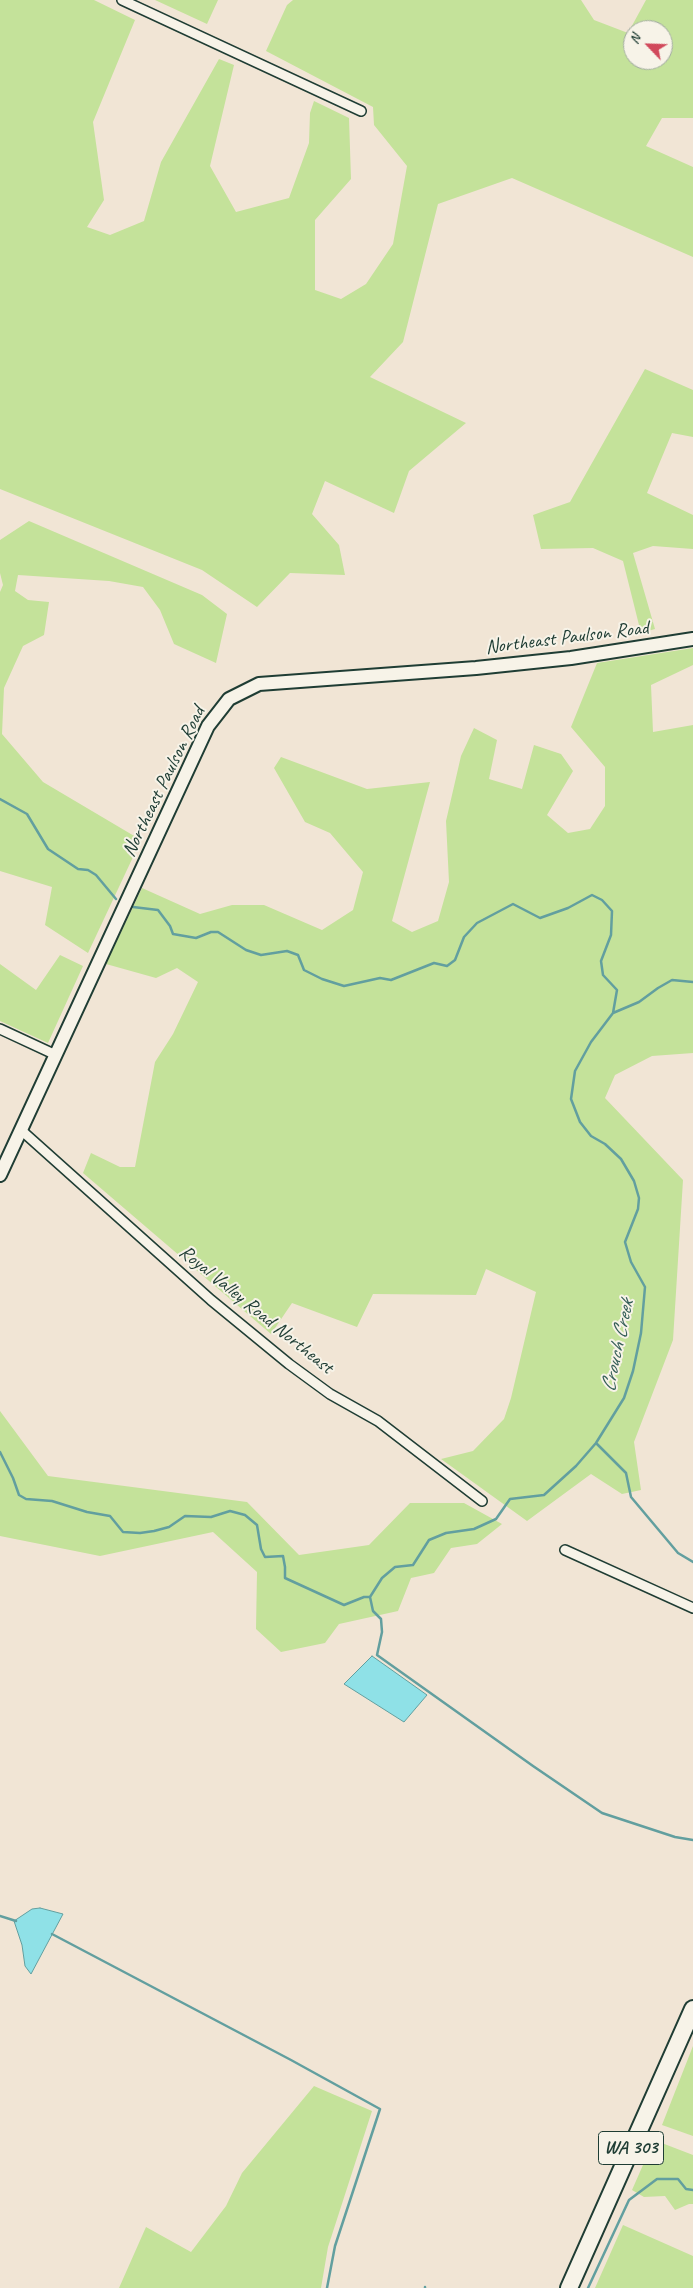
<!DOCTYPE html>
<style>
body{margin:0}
#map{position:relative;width:693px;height:2288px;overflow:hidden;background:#f1e5d5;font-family:Caveat,sans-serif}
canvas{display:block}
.north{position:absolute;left:623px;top:20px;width:50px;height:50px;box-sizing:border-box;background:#f7f3e8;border:1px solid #a1aaa0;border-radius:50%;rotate:294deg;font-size:14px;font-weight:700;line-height:20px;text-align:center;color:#1f3d34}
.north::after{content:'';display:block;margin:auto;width:18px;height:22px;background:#d1495b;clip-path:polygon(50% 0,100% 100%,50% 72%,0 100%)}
</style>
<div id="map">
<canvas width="693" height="2288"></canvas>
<div class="north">N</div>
</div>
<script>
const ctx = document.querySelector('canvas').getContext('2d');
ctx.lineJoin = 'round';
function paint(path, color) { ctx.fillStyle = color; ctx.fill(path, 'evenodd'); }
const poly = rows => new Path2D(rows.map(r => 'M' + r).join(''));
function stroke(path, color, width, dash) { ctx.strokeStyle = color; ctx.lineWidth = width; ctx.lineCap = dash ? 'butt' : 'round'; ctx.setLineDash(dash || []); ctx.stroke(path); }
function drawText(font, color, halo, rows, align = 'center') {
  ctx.font = font + ' Caveat,sans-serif'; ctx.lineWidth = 4; ctx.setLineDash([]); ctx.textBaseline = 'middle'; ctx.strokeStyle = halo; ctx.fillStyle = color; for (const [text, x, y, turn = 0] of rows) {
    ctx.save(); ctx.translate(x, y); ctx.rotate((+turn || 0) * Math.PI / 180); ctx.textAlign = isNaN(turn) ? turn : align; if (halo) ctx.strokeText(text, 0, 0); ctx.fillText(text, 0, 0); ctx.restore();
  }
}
paint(poly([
 [0,0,94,0,135,20,93,122,104,200,87,227,110,235,144,221,161,162,219,59,234,65,210,166,236,212,289,198,309,143,310,113,314,101,349,118,351,179,315,220,315,290,341,299,366,284,393,244,407,166,374,125,373,107,266,51,287,5,293,0,581,0,594,20,628,33,646,0,693,0,693,118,662,118,646,146,693,167,693,257,512,178,438,204,403,342,370,377,466,423,409,471,394,513,325,481,312,514,339,545,345,575,290,573,257,607,202,570,0,489],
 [633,30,663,30,663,60,633,60],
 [155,0,218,0,207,24],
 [645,369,693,390,693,437,672,433,647,493,693,515,693,549,653,546,633,553,655,629,641,633,623,561,593,548,541,549,533,515,570,502],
 [29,521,202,595,227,614,216,663,174,644,160,610,143,587,109,581,18,575,15,591,28,600,49,602,44,635,23,646,4,688,2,734,43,782,141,840,88,953,45,925,52,887,0,871,0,592,3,585,0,573,0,540],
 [693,648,693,665,651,685,653,732,693,725,693,1053,652,1056,615,1075,605,1098,683,1180,673,1340,634,1442,641,1490,622,1494,591,1474,527,1521,441,1459,473,1451,504,1419,511,1398,536,1292,486,1269,476,1295,373,1294,357,1327,292,1303,271,1334,83,1173,91,1153,120,1167,135,1167,155,1062,173,1034,198,982,177,968,156,978,106,964,142,888,200,914,232,905,264,905,322,930,353,910,363,872,330,833,305,822,274,768,281,757,367,789,430,782,392,921,412,932,438,921,449,882,446,821,461,756,474,728,497,740,489,779,522,789,534,745,561,754,573,771,547,815,568,833,590,829,605,806,605,767,571,727,597,663],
 [60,955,83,966,48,1043,0,1021,0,964,36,990],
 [0,1411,48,1476,247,1502,299,1555,369,1545,410,1503,464,1503,502,1524,477,1544,451,1548,434,1573,411,1578,398,1611,339,1624,325,1643,281,1652,256,1629,257,1572,213,1532,100,1556,0,1536],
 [693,2046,693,2136,662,2125],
 [314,2086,372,2111,328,2247,321,2288,119,2288,146,2227,191,2252,226,2206,242,2173],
 [654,2140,693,2155,693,2204,689,2204,675,2210,665,2196,644,2197,632,2190],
 [623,2225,693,2256,693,2288,595,2288]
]), '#c4e29a');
const water = poly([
 [372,1656,427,1695,404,1722,344,1684,372,1656],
 [40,1908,63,1914,31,1974,25,1966,22,1945,14,1921,32,1909,40,1908]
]);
paint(water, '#8fe1e7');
stroke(water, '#629f9f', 1);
stroke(poly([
 [0,799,27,814,48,849,78,869,88,870,96,875,116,899],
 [133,907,158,910,170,926,173,934,196,938,211,932,218,932,246,950,261,955,287,951,298,955,304,970,322,979,344,986,380,978,391,980,434,963,447,966,455,960,464,937,477,923,513,904,540,918,568,908,592,895,602,900,612,911,611,935,601,961,603,975,617,990,613,1013],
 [596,1443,626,1473,631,1497,678,1553,693,1562],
 [0,1452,13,1478,19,1495,26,1499,52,1501,87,1512,110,1516,123,1532,140,1533,154,1531,169,1527,185,1516,211,1517,230,1511,245,1515,257,1525,261,1549,265,1557,283,1556,285,1567,285,1578,344,1605,364,1597,370,1597,382,1578,395,1567,413,1565,429,1540,446,1533,474,1529,496,1519,510,1499,544,1495,576,1466,596,1443,624,1398,633,1371,641,1333,645,1287,631,1262,625,1242,638,1209,639,1198,634,1181,621,1159,605,1144,591,1136,580,1122,571,1099,575,1071,591,1042,613,1013,639,1002,658,988,672,980,693,982],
 [370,1597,373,1611,381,1619,382,1632,377,1655,533,1766,602,1813,675,1837,693,1840],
 [0,1916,16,1921],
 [52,1934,291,2060,380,2109,335,2246,327,2288],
 [425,2288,425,2287],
 [588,2288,629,2200,657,2179,678,2179,686,2189,693,2190]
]), '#629f9f', 2.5);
const street = poly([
 [122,0,361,111],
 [0,1029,56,1055],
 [21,1130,211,1300,289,1364,330,1394,378,1421,482,1501],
 [565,1550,693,1608]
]);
const secondary = poly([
 [0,1175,208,726,229,699,259,684,476,668,571,658,693,639]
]);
const highway = poly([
 [569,2288,693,2009]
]);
stroke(street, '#1f3d34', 12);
stroke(secondary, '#1f3d34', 16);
stroke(highway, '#1f3d34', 20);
stroke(street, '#f7f3e8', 9);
stroke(secondary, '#f7f3e8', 12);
stroke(highway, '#f7f3e8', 16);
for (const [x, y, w] of [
 [631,2148,65]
]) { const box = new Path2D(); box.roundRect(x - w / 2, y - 16.5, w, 33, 4); ctx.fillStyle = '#f7f3e8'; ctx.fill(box); stroke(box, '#1f3d34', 1); }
drawText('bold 19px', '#1f3d34', null, [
 ["WA 303",631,2148]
]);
drawText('20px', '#1f3d34', '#f7f3e8', [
 ["Northeast Paulson Road",567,638,-7],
 ["Northeast Paulson Road",164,782,-64],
 ["Royal Valley Road Northeast",256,1310,39]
]);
drawText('italic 21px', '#355e58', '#f7f3e8', [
 ["Crouch Creek",618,1346,-78]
]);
</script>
